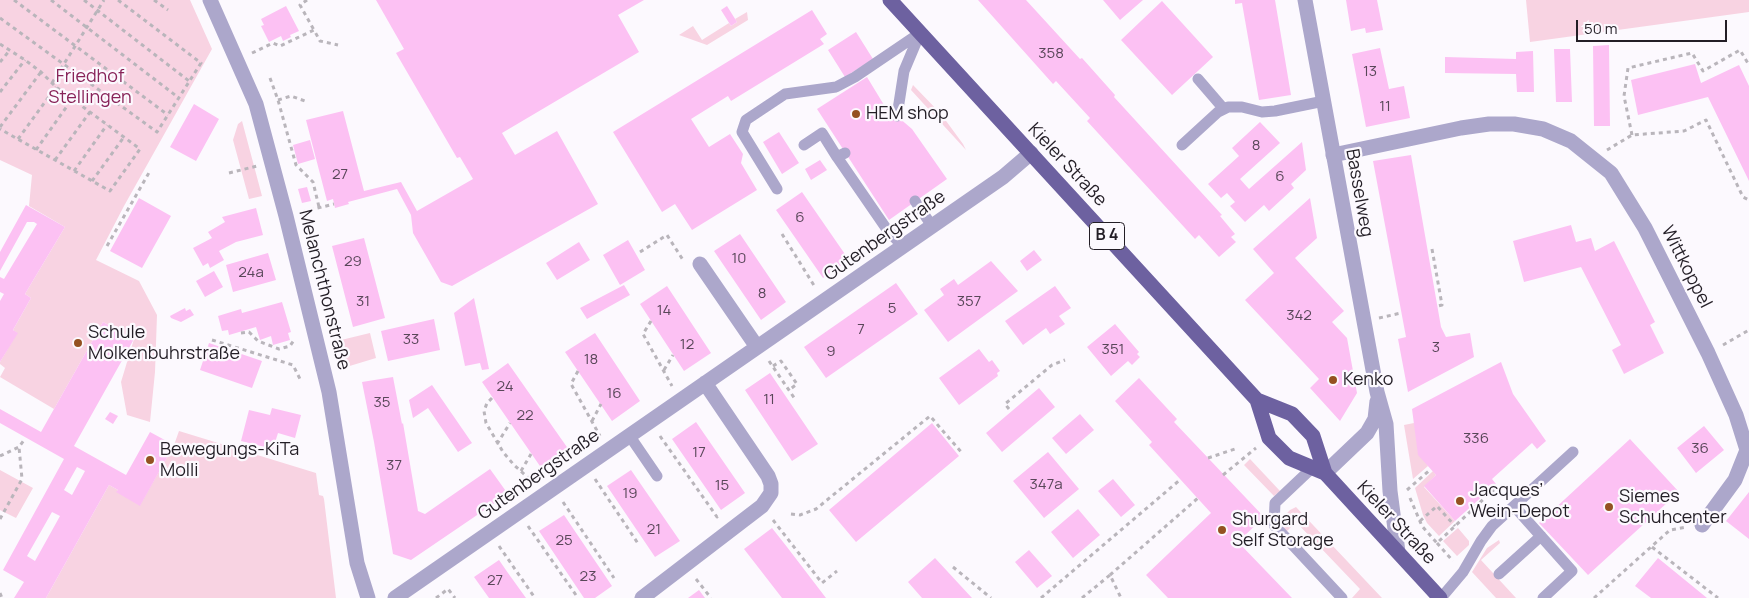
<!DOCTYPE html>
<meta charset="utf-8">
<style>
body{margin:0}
#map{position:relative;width:1749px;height:598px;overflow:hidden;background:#fcf9fe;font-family:Manrope,sans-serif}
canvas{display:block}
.scale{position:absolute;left:1576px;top:20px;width:151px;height:22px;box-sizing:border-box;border:2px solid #231e26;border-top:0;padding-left:6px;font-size:15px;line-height:18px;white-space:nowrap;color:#231e26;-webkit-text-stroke:4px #fcf9fe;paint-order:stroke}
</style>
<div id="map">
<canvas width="1749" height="598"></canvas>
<div class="scale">50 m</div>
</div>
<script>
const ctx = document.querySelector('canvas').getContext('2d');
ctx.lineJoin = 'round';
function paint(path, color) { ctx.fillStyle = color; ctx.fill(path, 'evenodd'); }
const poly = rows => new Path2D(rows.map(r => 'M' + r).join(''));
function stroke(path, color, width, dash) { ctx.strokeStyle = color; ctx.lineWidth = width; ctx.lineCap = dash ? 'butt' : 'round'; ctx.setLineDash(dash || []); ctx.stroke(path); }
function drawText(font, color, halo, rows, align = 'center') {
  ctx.font = font + ' Manrope,sans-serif'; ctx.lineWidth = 4.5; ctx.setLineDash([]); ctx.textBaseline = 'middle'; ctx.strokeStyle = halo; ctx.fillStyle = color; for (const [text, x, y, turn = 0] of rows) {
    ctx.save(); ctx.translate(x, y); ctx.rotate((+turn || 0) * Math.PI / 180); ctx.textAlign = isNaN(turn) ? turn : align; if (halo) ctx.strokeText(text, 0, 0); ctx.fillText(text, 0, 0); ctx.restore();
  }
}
paint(poly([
 [0,0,190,0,212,49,124,206,96,260,139,281,157,315,155,372,150,422,127,415,121,382,134,339,103,322,54,409,0,377,5,368,0,364,0,362,17,333,13,330,31,298,25,294,65,227,29,206,32,175,0,160],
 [1526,0,1749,0,1749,12,1530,42],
 [747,12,748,20,707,45,679,35,693,26,702,40,729,23,731,26,737,22,735,19],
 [913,85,941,114,963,144,966,150,911,90],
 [242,121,262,196,249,199,233,140,238,124],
 [370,333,376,358,343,368,337,341],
 [1414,423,1428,466,1413,479,1404,425],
 [179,431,316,473,319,495,323,496,324,499,336,598,46,598,109,485,118,490,117,492,140,505,174,445],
 [1250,459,1280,491,1274,496,1244,465],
 [0,470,33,488,16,518,0,510],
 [1433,471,1436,475,1424,487,1455,521,1439,536,1427,523,1423,515,1415,488],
 [1296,507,1382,598,1352,598,1360,589,1296,522,1285,533,1282,528,1284,516,1290,510],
 [1458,528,1469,541,1469,545,1457,556,1443,541],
 [1499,540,1500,543,1481,560,1516,598,1496,598,1472,572,1487,548]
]), '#f8d3e2');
paint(poly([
 [376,0,644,0,618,15,639,52,502,133,515,155,557,131,598,204,452,286,441,282,413,233,411,215,397,189,348,202,349,204,335,208,333,199,327,201,306,120,343,111,364,191,401,182,417,211,473,179,460,157,457,158,396,53,404,49],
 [978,0,1026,0,1080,59,1082,58,1115,95,1114,97,1222,215,1220,216,1235,234,1231,237,1236,242,1219,257,1199,235,1195,239,1087,121,1090,118,1056,81,1053,84],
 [1103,0,1143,0,1120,20],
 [1235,0,1275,0,1291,95,1259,100,1242,3,1235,4],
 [1346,0,1377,0,1383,30,1366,33,1365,28,1351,31],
 [1162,1,1213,57,1172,95,1121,40],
 [286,6,299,31,290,35,291,37,283,41,281,36,269,42,261,26,264,25,261,19],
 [727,6,737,22,731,26,721,10],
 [812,10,827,34,820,39,824,44,731,101,728,96,691,119,709,147,730,134,743,154,741,163,757,190,692,230,675,204,662,212,613,132],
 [856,32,873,59,845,77,828,50],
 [1609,45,1610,126,1594,126,1593,46],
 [1380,48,1389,89,1404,86,1410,118,1366,127,1352,54],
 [1554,49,1570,49,1572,102,1556,102],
 [1533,51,1534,92,1517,92,1516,74,1445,73,1445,57,1516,59,1516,52],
 [1695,64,1701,83,1739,65,1749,86,1749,181,1708,97,1638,115,1631,80],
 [867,77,884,105,912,129,947,179,889,220,817,109],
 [194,104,219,119,196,161,170,147],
 [1260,122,1280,143,1240,179,1249,189,1302,142,1306,170,1291,184,1294,188,1269,211,1264,205,1245,222,1230,206,1235,202,1227,193,1221,198,1208,184,1239,156,1232,148],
 [779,132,799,163,782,174,763,142],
 [310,140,315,159,298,164,293,145],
 [1411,155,1441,327,1446,337,1470,333,1474,357,1408,392,1398,339,1406,337,1373,161],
 [820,160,827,170,811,180,805,169],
 [307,187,311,201,302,203,298,189],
 [802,192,849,260,823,278,776,210],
 [139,198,171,216,142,268,110,251],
 [1310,198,1317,238,1295,258,1344,311,1332,322,1347,338,1357,393,1340,421,1310,388,1319,379,1245,300,1274,273,1253,249],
 [26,205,65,227,25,294,31,298,13,330,18,333,0,362,0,301,4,294,0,292,0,277,4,279,37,224,34,222,27,222,0,271,0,252],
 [256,208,263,235,236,242,219,251,224,260,210,268,208,263,203,266,193,248,212,238,208,232,225,222,222,217],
 [1571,225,1576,242,1591,238,1595,251,1614,241,1655,322,1650,325,1664,353,1624,374,1612,350,1621,345,1581,267,1524,282,1513,241],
 [740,234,786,302,761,320,714,251],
 [364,238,385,318,353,327,332,246],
 [628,240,645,270,620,285,603,255],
 [579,242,590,260,557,280,546,263],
 [1034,250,1042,260,1027,271,1020,261],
 [268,253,276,280,233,292,226,265],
 [991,261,1018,291,948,342,924,310,944,295,940,289,954,279,958,285],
 [214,271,223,287,205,297,196,281],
 [896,283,918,314,826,378,804,347],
 [624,285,630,295,587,319,580,308],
 [667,286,711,353,684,371,640,304],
 [1055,286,1071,308,1059,316,1065,324,1050,334,1046,328,1023,345,1005,321],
 [474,298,489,369,482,370,480,363,465,366,454,313],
 [282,302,291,332,288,333,290,340,273,345,271,336,260,340,256,327,229,335,228,330,222,331,218,316,241,309,242,313],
 [185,308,186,311,190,309,194,315,181,322,171,318,170,316],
 [434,319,440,350,388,361,381,331],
 [103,322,134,339,74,446,126,475,150,432,174,445,140,506,116,492,118,490,109,485,46,598,14,598,24,582,3,570,64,459,0,423,0,409,41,432],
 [77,467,85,471,72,495,64,490],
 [52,512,60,516,35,561,27,556],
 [1115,324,1139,352,1137,354,1140,357,1132,365,1128,361,1111,376,1087,347],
 [595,333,640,401,612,421,565,352],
 [209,343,262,361,252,388,200,370],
 [979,349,989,362,992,360,1000,371,997,373,998,376,959,405,939,378],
 [1501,362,1513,394,1546,441,1537,449,1532,443,1492,479,1496,484,1455,521,1424,486,1436,475,1418,455,1412,409],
 [508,363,569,450,542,469,482,382],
 [770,373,818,444,792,461,745,390],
 [393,377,402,424,403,423,418,511,425,514,490,469,508,494,411,560,393,554,374,442,362,382],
 [1139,378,1177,419,1174,422,1264,517,1238,542,1292,598,1168,598,1146,575,1211,513,1149,445,1152,442,1115,401],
 [432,385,472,443,458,452,428,408,413,418,409,400],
 [1039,388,1055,407,1002,452,986,433],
 [272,408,301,415,295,438,278,433,273,449,241,441,249,410,270,415],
 [110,412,118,416,113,424,105,419],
 [1080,414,1094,430,1066,454,1052,438],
 [696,422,745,493,721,510,672,439],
 [932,423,959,456,856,542,829,510],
 [1704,426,1724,450,1696,473,1677,448],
 [1630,439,1679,492,1588,575,1539,523],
 [1048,452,1079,489,1044,518,1013,481],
 [631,470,680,541,655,557,607,486],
 [1113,479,1135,505,1121,517,1098,491],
 [1749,492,1749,539,1726,521],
 [1078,509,1100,535,1073,558,1051,532],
 [564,515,612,586,595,598,584,598,539,531],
 [772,528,787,547,826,598,782,598,744,549],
 [1029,550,1052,576,1037,588,1015,562],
 [935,558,972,598,922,598,908,582],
 [1658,558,1696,589,1707,598,1651,598,1635,586],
 [499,560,508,573,526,598,489,598,474,577],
 [699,590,705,598,688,598]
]), '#fcc1f3');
stroke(poly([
 [14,0,168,115],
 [51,0,179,98],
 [84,0,189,81],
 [154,0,168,10],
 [307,0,300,5,314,30],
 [0,18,157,132,201,63,118,0],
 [0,44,25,60,41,72,56,87,140,149,110,191,0,129],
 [252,53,273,43,280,46,314,30,320,41,338,45],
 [0,62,10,50],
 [270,78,278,100,296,165,313,182,319,207],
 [52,83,104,0],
 [0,92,25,60],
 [278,100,291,96,305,101],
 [0,127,41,72],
 [1632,135,1624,96,1628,68,1692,53,1703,71,1740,50,1749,65],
 [18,139,56,87],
 [36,150,72,99],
 [1607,150,1632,135,1684,131,1706,120,1743,197,1749,200],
 [55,160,90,112],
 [74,171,107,125],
 [229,173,257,166],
 [92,181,124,137],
 [302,212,334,204],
 [782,234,815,287],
 [107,246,150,171],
 [1432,249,1442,305,1438,306],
 [640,252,667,235,683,260],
 [1379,318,1401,313],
 [651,321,643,334,672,386],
 [241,333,249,332,258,341,279,349,290,346,294,340],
 [212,340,293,365,300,379],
 [1723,345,1749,330],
 [769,361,795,399],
 [773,366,781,361,797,384,789,390],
 [664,370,673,355],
 [578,371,571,384,600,436],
 [492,398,487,403,484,411,486,423,503,452,514,465,533,482],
 [1009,409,1005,404,1052,365,1065,360],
 [592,421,601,404],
 [660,436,717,517,719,515],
 [497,444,510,423],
 [0,456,19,447,24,440],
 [1208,458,1238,448],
 [521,471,531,454],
 [1223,475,1256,448],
 [595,479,639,545],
 [1407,490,1431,469],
 [1491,492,1497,488,1503,495],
 [1410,498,1422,526,1437,543,1491,492,1489,490],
 [563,502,614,578],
 [791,514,800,515,816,509,930,416,962,453],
 [0,519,22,479,19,447],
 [773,520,822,583,837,571],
 [1420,521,1437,506,1455,526],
 [528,526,578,598],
 [1437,543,1453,561],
 [499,546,535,598],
 [1652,547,1718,598],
 [953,567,991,598],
 [1110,575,1198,498],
 [696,579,711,598],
 [0,593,2,598],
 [436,598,448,589,455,598],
 [1041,598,1181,479],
 [1082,598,1110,575,1121,598],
 [1594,598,1670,530,1687,527]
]), '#b9b5bb', 3, [4, 4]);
stroke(poly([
 [1198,79,1223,108],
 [804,145,822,133,837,157,845,153],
 [1182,145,1218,112,1228,107,1242,107,1262,112,1275,111,1324,101],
 [837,157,888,231,903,246],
 [777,189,742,132,746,120,785,94,836,87,855,77,920,33,904,71,897,116],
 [915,201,932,226],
 [629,435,657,476],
 [1312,468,1275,503,1274,525,1342,598],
 [1514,506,1572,571,1543,598],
 [1499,574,1541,536],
 [1441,598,1463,572,1481,541,1492,526,1573,452]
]), '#aca7cb', 11);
stroke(poly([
 [210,0,256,104,286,216,329,392,357,563,368,598],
 [1333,155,1461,128,1489,124,1514,124,1543,129,1571,141,1611,173,1645,228,1708,353,1736,415,1747,450,1735,480,1702,525],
 [700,264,757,347],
 [395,598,1003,177,1031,153],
 [642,598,762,506,771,493,771,484,768,476,705,383]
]), '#aca7cb', 15);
stroke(poly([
 [1305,0,1377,392,1386,424,1390,491,1398,552],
 [1325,473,1367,433,1375,419,1377,401]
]), '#aca7cb', 15);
stroke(poly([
 [890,0,1257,400,1292,414,1313,436,1325,473,1440,598],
 [1257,400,1269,438,1289,458,1325,473]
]), '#6d61a0', 15);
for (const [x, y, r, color] of [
 [856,114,5,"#945121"],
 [78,343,5,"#945121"],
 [1333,380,5,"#945121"],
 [150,460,5,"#945121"],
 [1460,501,5,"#945121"],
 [1609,507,5,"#945121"],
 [1222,530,5,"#945121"]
]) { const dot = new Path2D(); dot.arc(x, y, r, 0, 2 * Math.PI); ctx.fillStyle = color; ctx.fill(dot); stroke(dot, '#fcf9fe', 2); }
drawText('15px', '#594759', null, [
 ["358",1051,54],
 ["13",1370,72],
 ["11",1385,107],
 ["8",1256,146],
 ["27",340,175],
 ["6",1280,177],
 ["6",800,218],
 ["10",739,259],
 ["29",353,262],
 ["24a",251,273],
 ["8",762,294],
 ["31",363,302],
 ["357",969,302],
 ["5",892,309],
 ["14",664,311],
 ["342",1299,316],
 ["7",861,330],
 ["33",411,340],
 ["12",687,345],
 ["3",1436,348],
 ["351",1113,350],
 ["9",831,352],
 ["18",591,360],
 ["24",505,387],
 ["16",614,394],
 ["11",769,400],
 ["35",382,403],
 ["22",525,416],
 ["336",1476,439],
 ["36",1700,449],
 ["17",699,453],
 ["37",394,466],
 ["347a",1046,485],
 ["15",722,486],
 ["19",630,494],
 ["21",654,530],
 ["25",564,541],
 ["23",588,577],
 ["27",495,581]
]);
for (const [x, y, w] of [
 [1107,236,35]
]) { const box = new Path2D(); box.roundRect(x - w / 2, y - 13.5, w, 27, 4); ctx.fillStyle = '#fcf9fe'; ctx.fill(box); stroke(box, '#231e26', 1); }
drawText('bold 16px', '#231e26', null, [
 ["B 4",1107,236]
]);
drawText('18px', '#882359', '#fcf9fe', [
 ["Friedhof",90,77],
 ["Stellingen",90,98]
]);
drawText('18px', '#231e26', '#fcf9fe', [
 ["HEM shop",866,114],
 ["Schule",88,333],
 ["Molkenbuhrstraße",88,354],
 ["Kenko",1343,380],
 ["Bewegungs-KiTa",160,450],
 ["Molli",160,471],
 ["Jacques’",1470,491],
 ["Wein-Depot",1470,512],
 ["Siemes",1619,497],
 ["Schuhcenter",1619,518],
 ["Shurgard",1232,520],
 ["Self Storage",1232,541]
], 'left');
drawText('18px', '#231e26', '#fcf9fe', [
 ["Kieler Straße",1067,165,47],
 ["Basselweg",1359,193,80],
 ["Gutenbergstraße",885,236,-35],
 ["Wittkoppel",1686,267,63],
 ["Melanchthonstraße",324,290,76],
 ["Gutenbergstraße",539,475,-35],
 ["Kieler Straße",1396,523,47]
]);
</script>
